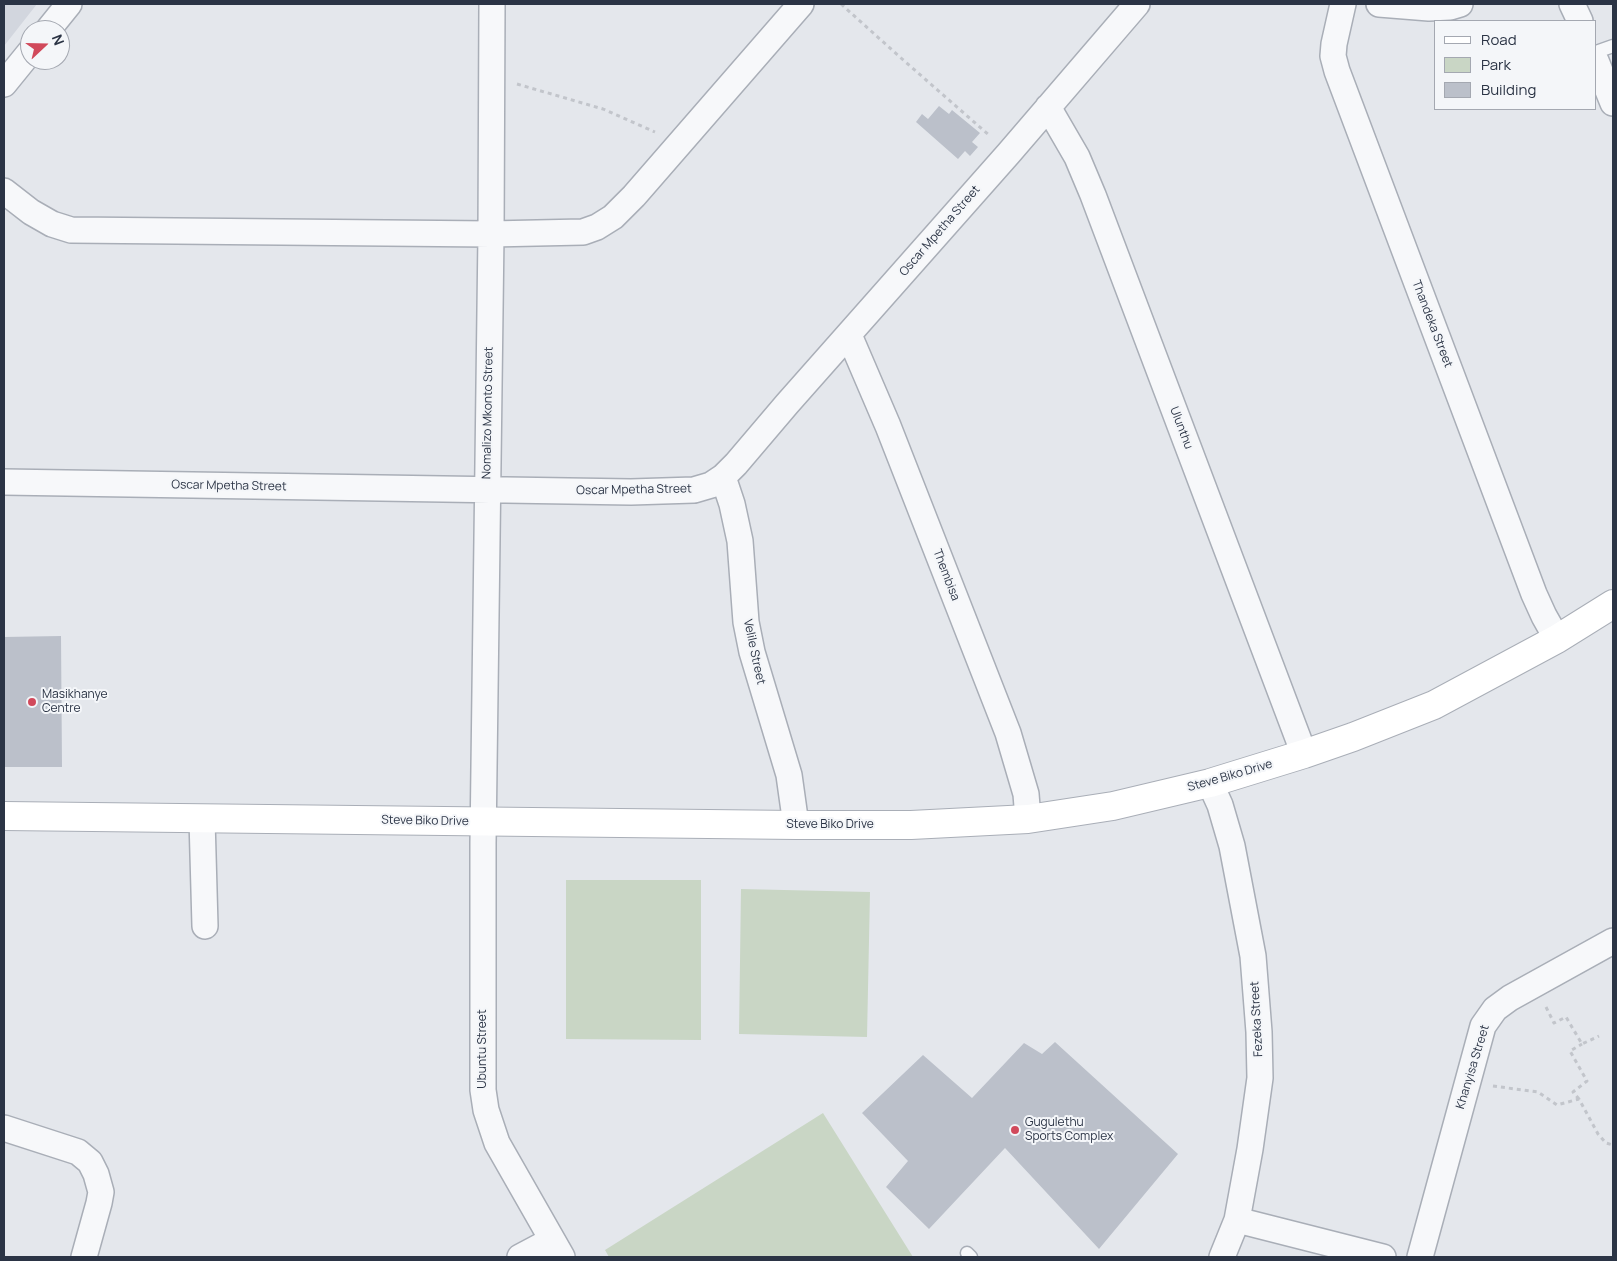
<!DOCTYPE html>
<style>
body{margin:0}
#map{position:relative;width:1617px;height:1261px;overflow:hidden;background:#e4e7ec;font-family:Manrope,sans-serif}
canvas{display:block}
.frame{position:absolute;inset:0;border:5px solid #2b3445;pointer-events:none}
.legend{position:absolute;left:1434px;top:20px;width:162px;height:90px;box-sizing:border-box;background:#f4f6f9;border:1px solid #a4a8b1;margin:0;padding:6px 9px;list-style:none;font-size:15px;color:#2b3445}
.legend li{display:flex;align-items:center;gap:10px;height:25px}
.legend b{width:25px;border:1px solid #a4a8b1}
.north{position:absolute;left:20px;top:20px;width:50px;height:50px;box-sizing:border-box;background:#f4f6f9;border:1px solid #a4a8b1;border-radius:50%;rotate:69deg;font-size:14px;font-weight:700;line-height:20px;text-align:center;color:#2b3445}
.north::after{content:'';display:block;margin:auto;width:18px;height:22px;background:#d1495b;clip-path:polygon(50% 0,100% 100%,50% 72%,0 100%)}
</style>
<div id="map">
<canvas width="1617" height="1261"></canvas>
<div class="frame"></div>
<ul class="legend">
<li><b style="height:6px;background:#fff"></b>Road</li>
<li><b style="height:14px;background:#c9d6c5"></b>Park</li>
<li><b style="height:14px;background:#bbc0ca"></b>Building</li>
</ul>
<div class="north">N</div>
</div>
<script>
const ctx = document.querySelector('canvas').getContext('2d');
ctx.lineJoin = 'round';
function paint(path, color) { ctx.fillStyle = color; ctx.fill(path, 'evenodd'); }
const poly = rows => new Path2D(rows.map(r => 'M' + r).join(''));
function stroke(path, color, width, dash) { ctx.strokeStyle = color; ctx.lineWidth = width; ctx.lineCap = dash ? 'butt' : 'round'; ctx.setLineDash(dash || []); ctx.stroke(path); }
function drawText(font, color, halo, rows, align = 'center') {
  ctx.font = font + ' Manrope,sans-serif'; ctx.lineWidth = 4; ctx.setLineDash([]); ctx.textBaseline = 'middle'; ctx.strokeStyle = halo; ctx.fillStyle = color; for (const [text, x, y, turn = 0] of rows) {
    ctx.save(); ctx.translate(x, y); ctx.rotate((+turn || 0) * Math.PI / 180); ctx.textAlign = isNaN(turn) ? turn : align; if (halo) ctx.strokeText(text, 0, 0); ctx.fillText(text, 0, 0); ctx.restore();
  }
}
paint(poly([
 [4,4,37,4,4,46]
]), '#d2d6de');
paint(poly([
 [566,880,701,880,701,1040,566,1039],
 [741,889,870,892,867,1037,739,1034],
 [823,1113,913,1257,609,1257,605,1250]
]), '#c9d6c5');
paint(poly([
 [939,106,949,114,952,110,980,133,972,142,978,147,970,156,965,151,958,159,916,122,922,114,928,119],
 [61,636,62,767,4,767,4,637],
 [1055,1042,1178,1154,1099,1249,1005,1148,929,1229,886,1187,908,1161,862,1113,923,1055,972,1098,1024,1043,1042,1054]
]), '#bbc0ca');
const lane = poly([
 [1596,52,1613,46],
 [967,1253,971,1257]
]);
const street = poly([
 [492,4,491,234,483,843,483,1090,486,1110,497,1143,562,1257],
 [1343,4,1334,44,1333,56,1337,71,1534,594,1544,616,1557,639],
 [1379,4,1429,8,1450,7,1460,4],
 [1572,4,1580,21],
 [48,30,69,4],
 [1596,61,1613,103],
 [4,84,30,52],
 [1048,107,1077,157,1093,195,1304,754],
 [4,191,31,212,52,224,71,230,491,234,583,232,597,227,613,217,634,196,801,4],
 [849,335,888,426,1008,733,1026,794,1028,819],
 [723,477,732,504,740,541,746,622,752,652,789,775,796,825],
 [4,482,631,492,694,490,711,485,723,477,736,464,787,404,1009,153,1137,4],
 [1210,783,1220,805,1232,846,1253,956,1259,1032,1260,1078,1250,1149,1237,1220,1222,1257],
 [202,819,205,926],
 [4,1128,78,1152,90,1162,96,1174,101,1192,99,1203,84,1257],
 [1237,1220,1383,1257],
 [520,1257,552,1240],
 [1420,1257,1483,1026,1495,1009,1510,998,1613,941]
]);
const secondary = poly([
 [4,816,796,825,911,825,1028,819,1113,806,1210,783,1304,754,1353,737,1434,705,1557,639,1613,604]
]);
stroke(lane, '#a9aeb7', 15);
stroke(street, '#a9aeb7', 28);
stroke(secondary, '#a9aeb7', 30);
stroke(poly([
 [841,4,901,58,990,136],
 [517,84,603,109,655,132],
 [1546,1007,1554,1023,1566,1017,1582,1044,1599,1036],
 [1493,1086,1538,1092,1557,1105,1579,1099,1598,1134,1606,1143,1613,1145],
 [1579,1099,1573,1092,1587,1081,1570,1051,1582,1044]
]), '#c2c5cb', 3, [4, 4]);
stroke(lane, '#f7f8fa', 12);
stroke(street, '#f7f8fa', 25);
stroke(secondary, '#fff', 28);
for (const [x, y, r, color] of [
 [32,702,5,"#d1495b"],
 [1015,1130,5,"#d1495b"]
]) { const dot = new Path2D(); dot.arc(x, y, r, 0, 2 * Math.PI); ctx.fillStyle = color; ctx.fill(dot); stroke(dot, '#f4f6f9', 2); }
drawText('12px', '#2b3445', '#f4f6f9', [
 ["Oscar Mpetha Street",940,231,-49],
 ["Thandeka Street",1432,324,69],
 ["Nomalizo Mkonto Street",488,413,-89],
 ["Ulunthu",1181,428,69],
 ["Oscar Mpetha Street",229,486,1],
 ["Oscar Mpetha Street",634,490,-1],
 ["Thembisa",946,575,69],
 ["Velile Street",754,652,78],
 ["Steve Biko Drive",1230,776,-16],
 ["Steve Biko Drive",425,821,1],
 ["Steve Biko Drive",830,825],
 ["Fezeka Street",1257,1019,-93],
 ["Ubuntu Street",483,1049,-90],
 ["Khanyisa Street",1473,1067,-73]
]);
drawText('12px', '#2b3445', '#f4f6f9', [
 ["Masikhanye",42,695],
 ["Centre",42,709],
 ["Gugulethu",1025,1123],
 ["Sports Complex",1025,1137]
], 'left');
</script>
